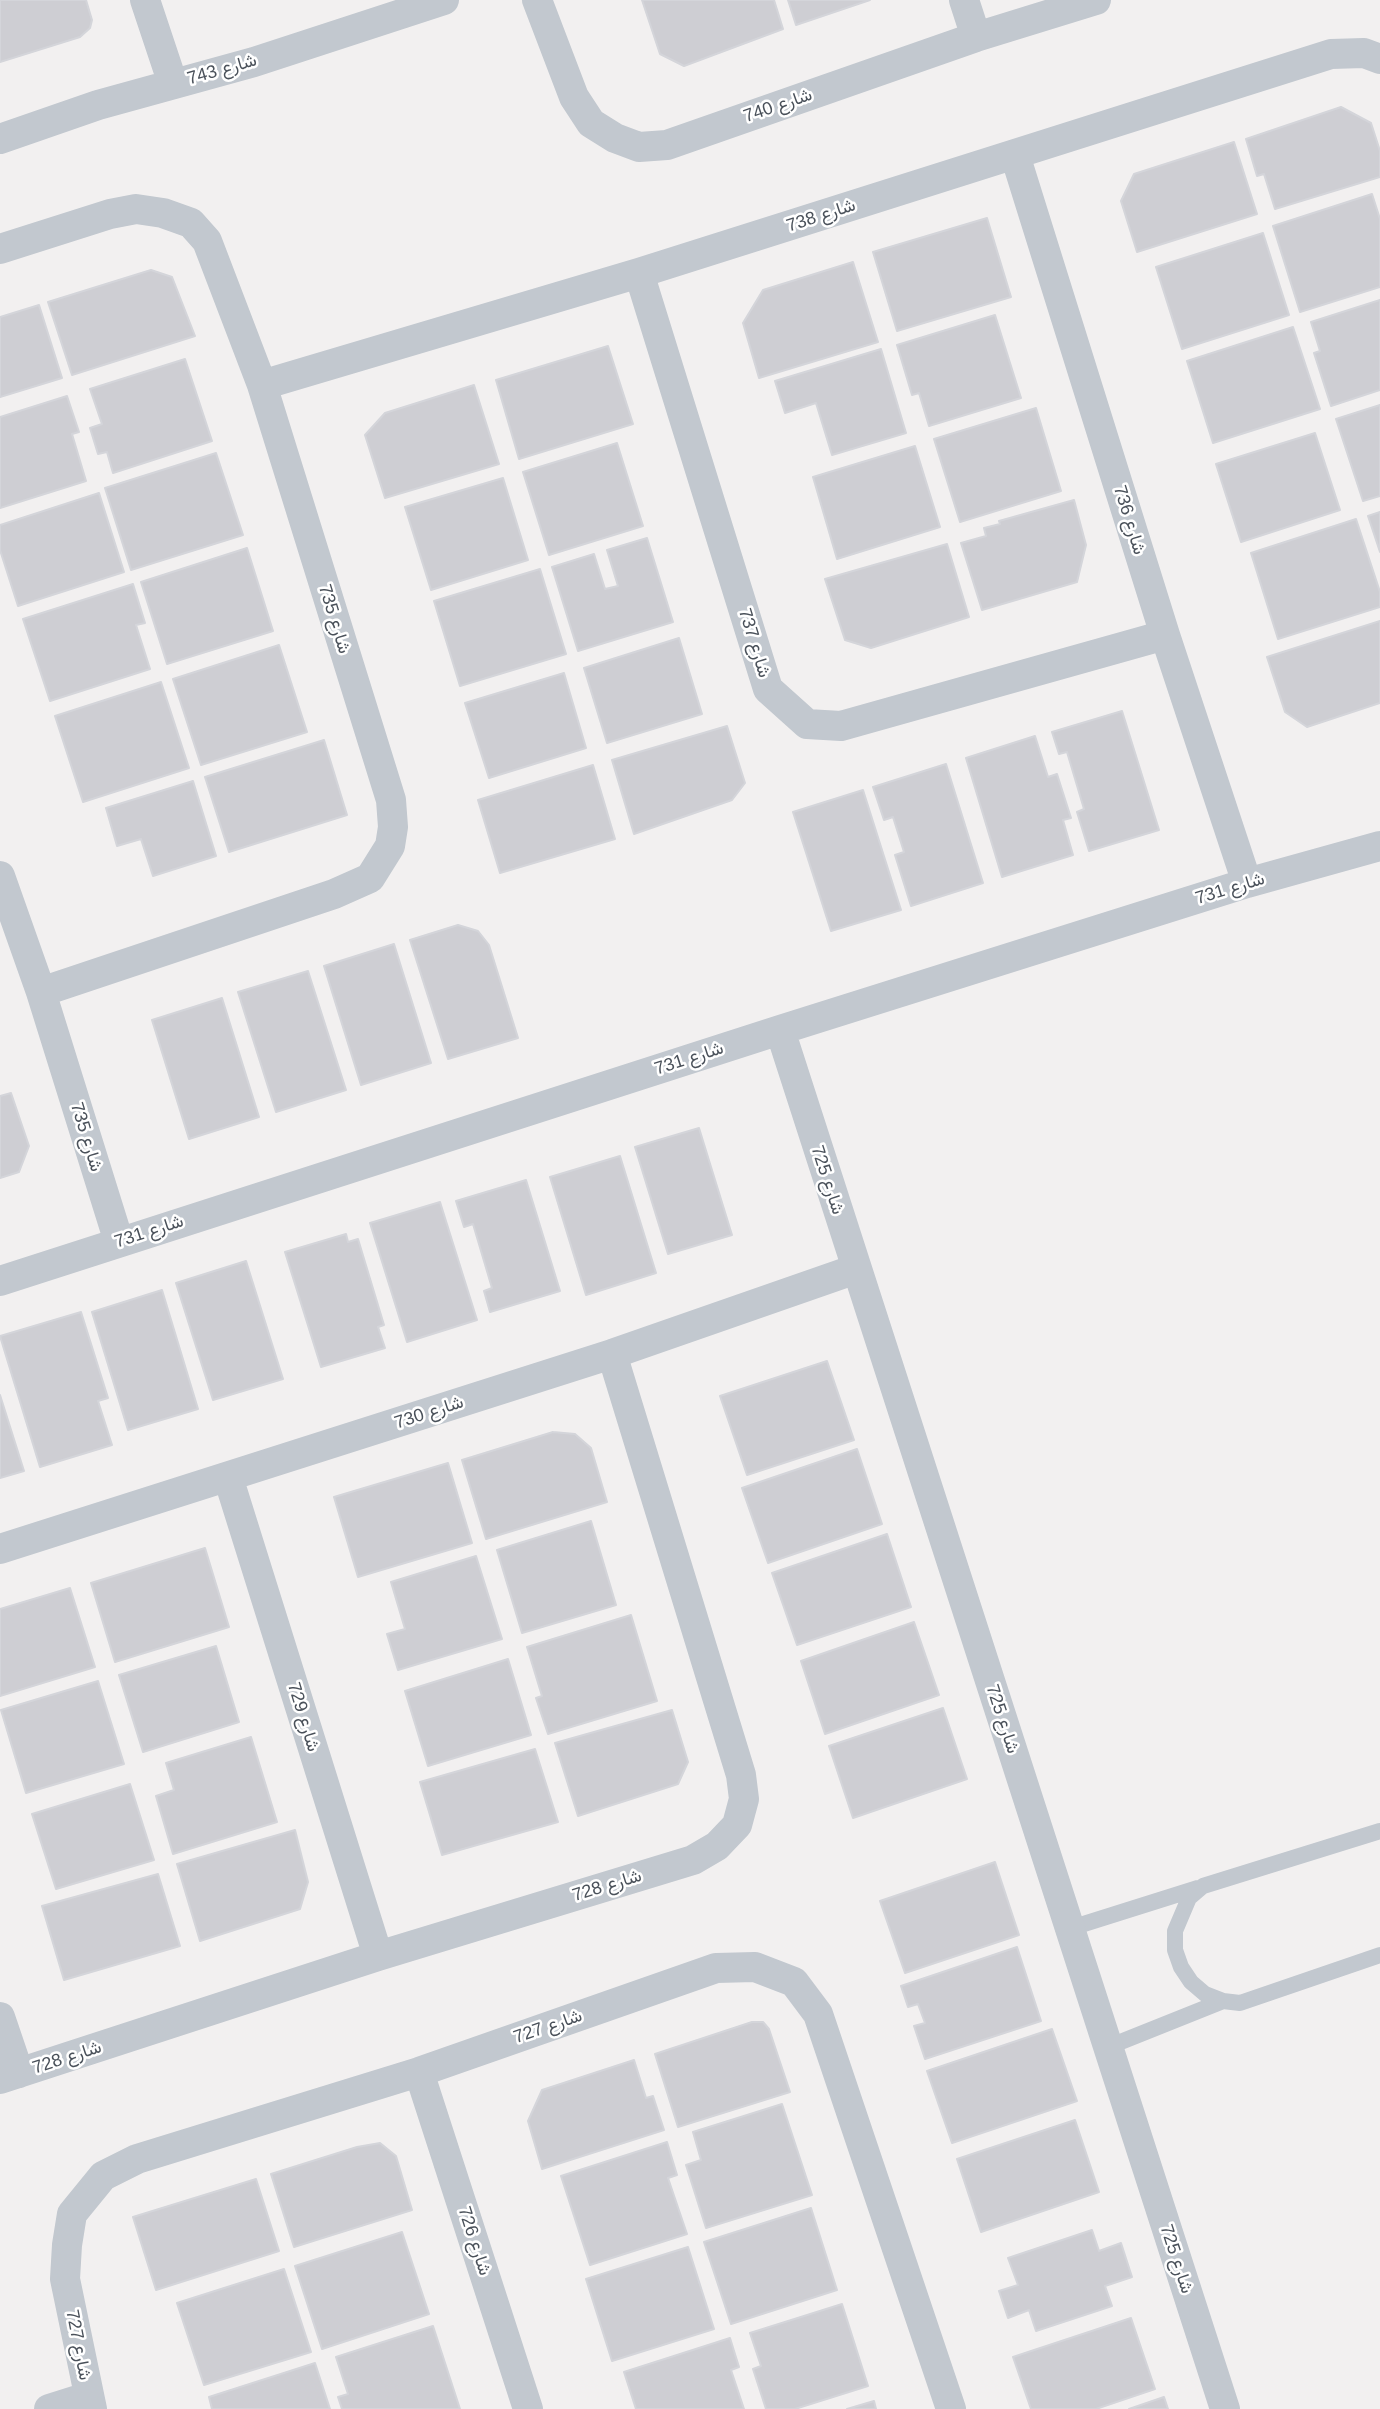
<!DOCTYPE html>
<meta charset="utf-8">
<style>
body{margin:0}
canvas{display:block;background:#f2f0f0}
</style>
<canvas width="1380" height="2409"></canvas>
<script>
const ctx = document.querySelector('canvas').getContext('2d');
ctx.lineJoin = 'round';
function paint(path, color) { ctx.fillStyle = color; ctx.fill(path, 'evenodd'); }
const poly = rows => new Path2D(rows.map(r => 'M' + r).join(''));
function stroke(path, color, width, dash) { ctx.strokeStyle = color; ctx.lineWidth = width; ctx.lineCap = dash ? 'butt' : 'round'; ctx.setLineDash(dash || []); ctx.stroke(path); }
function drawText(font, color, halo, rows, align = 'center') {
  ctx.font = font + ' Helvetica,Vazirmatn,sans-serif'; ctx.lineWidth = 5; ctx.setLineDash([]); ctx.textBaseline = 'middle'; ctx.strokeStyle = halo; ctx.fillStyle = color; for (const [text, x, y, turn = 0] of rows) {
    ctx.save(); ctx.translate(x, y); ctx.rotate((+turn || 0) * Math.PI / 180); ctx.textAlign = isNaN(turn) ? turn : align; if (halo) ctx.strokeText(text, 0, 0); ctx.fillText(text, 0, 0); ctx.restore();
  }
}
const building = poly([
 [0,0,86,0,92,20,90,28,80,37,0,62,0,0],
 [642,0,774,0,783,29,684,66,660,54,642,0],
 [788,0,870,0,796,25,788,0],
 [1341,107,1371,123,1380,151,1380,177,1275,209,1264,174,1257,176,1246,139,1341,107],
 [1234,142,1257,214,1137,252,1121,201,1134,174,1234,142],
 [1372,194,1380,219,1380,287,1300,312,1273,226,1372,194],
 [987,218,1011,297,897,331,873,252,987,218],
 [1263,233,1289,315,1182,349,1156,267,1263,233],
 [853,262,878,342,759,378,743,323,763,290,853,262],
 [151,270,172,277,195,336,72,375,48,302,151,270],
 [1380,300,1380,390,1331,406,1314,353,1320,351,1311,322,1380,300],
 [39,305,62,378,0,397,0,317,39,305],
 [995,315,1021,398,929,426,919,393,912,395,897,345,995,315],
 [1293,327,1320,409,1213,443,1187,361,1293,327],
 [608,346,633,424,519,459,496,380,608,346],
 [881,349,906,433,832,455,816,403,785,413,775,381,881,349],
 [185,359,212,441,113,473,107,452,98,454,90,428,102,424,90,389,185,359],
 [474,385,499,464,385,498,365,435,385,413,474,385],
 [67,396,79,432,72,434,86,481,0,508,0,417,67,396],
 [1380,405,1380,496,1363,501,1336,419,1380,405],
 [1036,408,1061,491,960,522,934,439,1036,408],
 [1315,433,1340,510,1241,542,1216,464,1315,433],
 [617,443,643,526,549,555,523,472,617,443],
 [915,446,940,527,837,559,813,477,915,446],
 [216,453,243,535,131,570,105,488,216,453],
 [503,478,528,560,431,590,405,507,503,478],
 [99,493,124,572,18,606,0,550,0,525,99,493],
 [1074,500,1086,545,1077,582,982,610,961,543,986,536,984,528,1000,524,999,521,1074,500],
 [1380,512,1380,552,1368,516,1380,512],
 [1356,519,1380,592,1380,607,1278,639,1251,553,1356,519],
 [647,538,673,622,578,651,552,567,594,554,605,589,618,586,607,550,647,538],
 [947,544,969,617,871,648,845,640,825,579,947,544],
 [247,548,273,631,167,664,141,582,247,548],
 [540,569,566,654,460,686,434,601,540,569],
 [133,584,145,623,136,625,150,669,50,701,23,619,133,584],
 [1380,621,1380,703,1307,727,1285,712,1267,657,1380,621],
 [679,638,702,714,607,743,584,668,679,638],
 [279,645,307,732,201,765,173,679,279,645],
 [564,673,586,748,489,778,465,703,564,673],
 [161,682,189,768,83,802,55,716,161,682],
 [1122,711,1159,830,1089,851,1077,812,1084,809,1067,752,1059,754,1052,732,1122,711],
 [727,726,745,783,732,800,634,834,612,760,727,726],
 [1035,736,1048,777,1057,774,1071,818,1063,820,1073,855,1002,877,966,758,1035,736],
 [324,740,347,815,229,852,205,777,324,740],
 [946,764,983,883,911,906,895,855,904,852,893,817,884,820,873,787,946,764],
 [593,765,615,839,500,873,478,800,593,765],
 [193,781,216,856,153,876,141,839,117,846,106,808,193,781],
 [863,790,901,910,831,931,793,812,863,790],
 [458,925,478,931,489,945,518,1038,448,1059,410,940,458,925],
 [394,944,431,1063,361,1085,324,966,394,944],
 [308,971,346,1090,276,1112,238,992,308,971],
 [222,998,259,1117,189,1139,152,1020,222,998],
 [11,1093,29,1146,19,1172,0,1178,0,1096,11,1093],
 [699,1128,732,1235,668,1254,635,1147,699,1128],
 [620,1156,656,1273,586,1295,550,1177,620,1156],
 [526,1180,560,1291,490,1312,484,1291,492,1288,473,1224,464,1227,456,1201,526,1180],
 [440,1202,477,1320,407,1342,370,1223,440,1202],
 [346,1234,348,1242,358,1239,384,1325,378,1327,385,1348,321,1367,285,1252,346,1234],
 [246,1261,283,1379,213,1400,176,1283,246,1261],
 [162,1290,198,1409,128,1430,92,1312,162,1290],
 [81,1312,108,1398,98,1401,112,1445,40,1467,0,1336,81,1312],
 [827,1361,854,1440,747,1475,720,1396,827,1361],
 [0,1395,24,1471,0,1478,0,1395],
 [553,1432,575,1434,591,1448,607,1502,486,1539,462,1460,553,1432],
 [857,1449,882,1524,768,1563,742,1488,857,1449],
 [448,1463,472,1543,358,1577,334,1497,448,1463],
 [591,1521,616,1605,522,1633,497,1550,591,1521],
 [887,1534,911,1607,797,1645,772,1573,887,1534],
 [205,1548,229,1627,115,1662,91,1583,205,1548],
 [476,1556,502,1639,398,1670,387,1634,405,1629,391,1582,476,1556],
 [70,1588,95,1667,0,1696,0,1609,70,1588],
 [631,1615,657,1701,548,1734,536,1698,542,1696,527,1647,631,1615],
 [914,1622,939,1695,825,1734,801,1661,914,1622],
 [216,1646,239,1722,143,1752,119,1675,216,1646],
 [508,1659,531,1735,428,1766,405,1691,508,1659],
 [98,1681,124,1764,26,1793,1,1710,98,1681],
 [943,1708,967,1779,853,1818,829,1746,943,1708],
 [672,1710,688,1762,678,1784,578,1816,555,1743,672,1710],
 [251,1737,277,1822,173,1854,156,1796,174,1790,166,1763,251,1737],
 [535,1749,558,1822,442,1855,420,1782,535,1749],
 [130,1784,154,1860,56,1889,32,1814,130,1784],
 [295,1830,308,1882,300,1909,200,1941,177,1864,295,1830],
 [995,1862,1019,1935,905,1973,880,1901,995,1862],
 [158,1874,180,1946,64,1980,42,1906,158,1874],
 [1017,1947,1041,2021,925,2059,914,2026,925,2023,918,2004,908,2007,901,1986,1017,1947],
 [752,2022,763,2022,769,2029,790,2092,678,2127,655,2054,752,2022],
 [1052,2029,1077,2101,952,2143,927,2071,1052,2029],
 [634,2060,646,2098,653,2096,664,2130,542,2169,528,2121,542,2090,634,2060],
 [782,2104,812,2195,706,2228,686,2165,701,2160,693,2132,782,2104],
 [1075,2120,1099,2192,981,2232,957,2159,1075,2120],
 [667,2142,677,2175,668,2178,687,2234,590,2265,561,2176,667,2142],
 [380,2143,396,2156,412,2210,294,2247,271,2174,357,2147,380,2143],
 [256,2179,279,2251,156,2290,133,2217,256,2179],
 [811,2208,837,2290,731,2324,704,2242,811,2208],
 [1092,2230,1099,2251,1121,2243,1132,2277,1105,2286,1112,2306,1036,2331,1029,2310,1008,2318,999,2291,1018,2285,1008,2258,1092,2230],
 [402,2232,429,2314,322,2349,295,2266,402,2232],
 [688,2247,714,2329,612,2361,586,2279,688,2247],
 [284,2269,311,2352,204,2385,177,2303,284,2269],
 [842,2304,868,2386,795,2409,766,2409,753,2369,761,2366,750,2333,842,2304],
 [1131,2318,1155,2389,1096,2409,1031,2409,1013,2357,1131,2318],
 [433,2326,460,2409,342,2409,338,2397,348,2394,336,2357,433,2326],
 [730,2338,739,2367,731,2370,744,2409,636,2409,624,2372,730,2338],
 [315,2363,330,2409,212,2409,209,2397,315,2363],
 [1164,2397,1168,2409,1129,2409,1164,2397],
 [874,2401,876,2409,847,2409,874,2401]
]);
paint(building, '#ceced3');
stroke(building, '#d4d5da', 2);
stroke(poly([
 [1380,1831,1203,1886,1189,1898,1175,1931,1175,1950,1181,1967,1191,1982,1205,1994,1223,2001,1240,2003,1380,1955],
 [1071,1928,1198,1888],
 [1108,2047,1223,2001]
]), '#c2c8cf', 16);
stroke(poly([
 [145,0,173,84],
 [537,0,574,97,591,123,615,138,639,147,667,145,976,37,1096,0],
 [964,0,976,37],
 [0,139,98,105,254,62,444,0],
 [1015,155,1165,635,1247,883],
 [0,249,110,214,136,209,163,213,191,223,207,241,262,385,391,800,393,827,390,846,370,878,334,894,41,992],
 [639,273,768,689,807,724,841,726,1165,635],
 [262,385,639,273,1331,54,1364,53,1380,59],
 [0,876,41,992,119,1242],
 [780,1030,1225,2409],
 [0,1281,780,1030,1247,883,1380,846],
 [228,1477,378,1956],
 [0,1549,612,1354,856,1269],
 [0,2017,19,2073],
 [419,2072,528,2409],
 [0,2079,378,1956,693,1860,717,1846,737,1825,744,1799,741,1775,612,1354],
 [49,2409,87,2397],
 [92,2409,65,2279,67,2245,72,2214,103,2176,137,2159,419,2072,716,1968,755,1967,794,1982,818,2014,951,2409]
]), '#c2c8cf', 30);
drawText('18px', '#4a515a', '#fff', [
 ["شارع 743",222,70,-16],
 ["شارع 740",778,106,-19],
 ["شارع 738",821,216,-18],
 ["شارع 736",1129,520,73],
 ["شارع 735",334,619,73],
 ["شارع 737",754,643,73],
 ["شارع 731",1230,889,-17],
 ["شارع 731",689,1059,-18],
 ["شارع 735",86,1137,73],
 ["شارع 725",827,1180,72],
 ["شارع 731",149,1232,-18],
 ["شارع 730",429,1413,-18],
 ["شارع 729",303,1717,73],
 ["شارع 725",1002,1719,72],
 ["شارع 728",607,1886,-17],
 ["شارع 727",548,2027,-19],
 ["شارع 728",67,2058,-18],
 ["شارع 726",474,2241,72],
 ["شارع 725",1176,2259,72],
 ["شارع 727",78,2345,79]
]);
</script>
